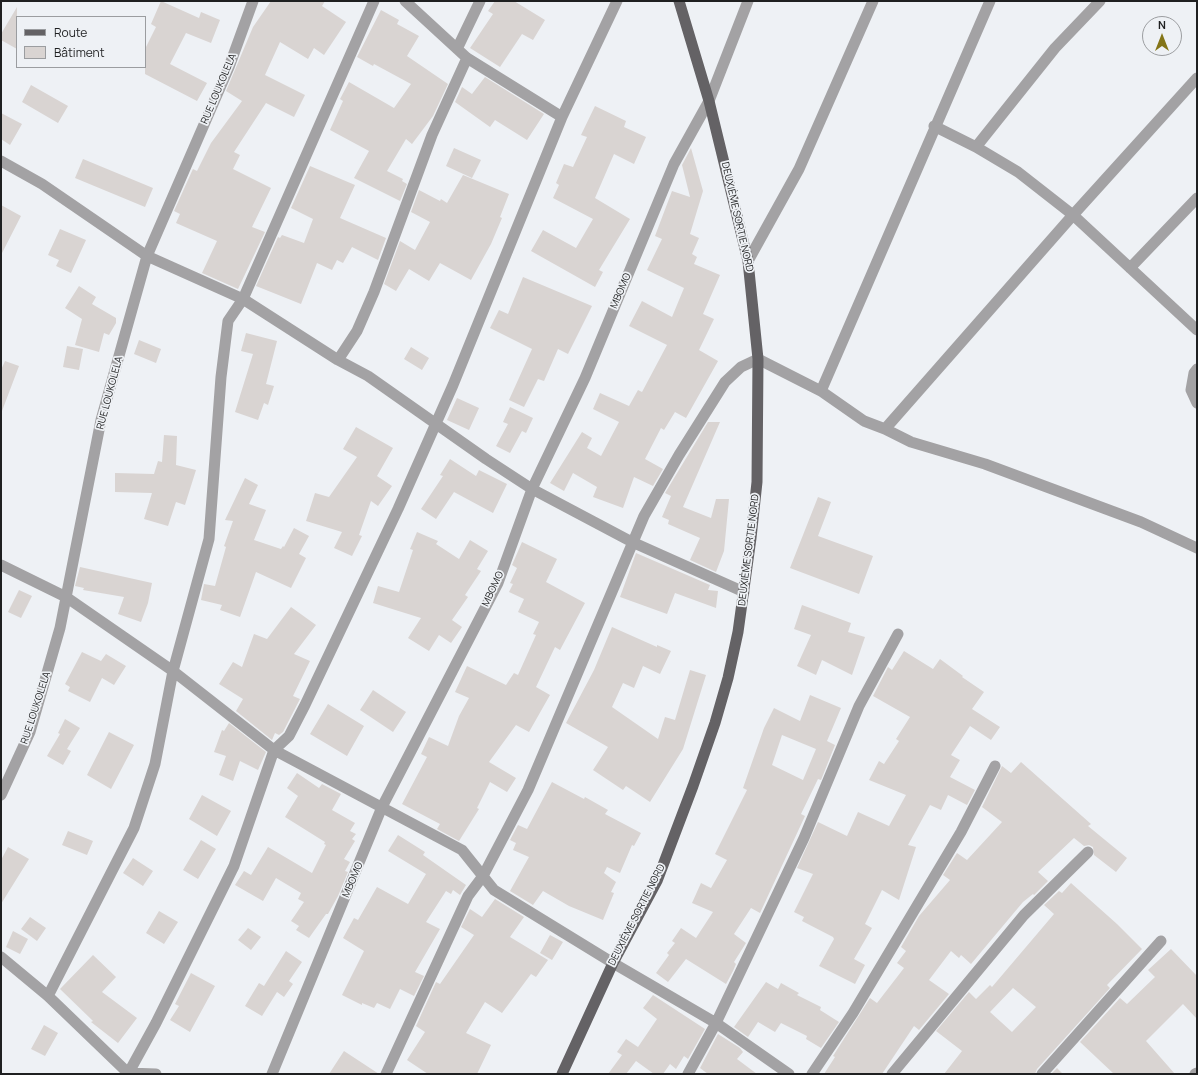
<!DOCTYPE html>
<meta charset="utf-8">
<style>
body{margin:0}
#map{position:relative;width:1198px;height:1075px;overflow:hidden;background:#eef1f5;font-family:Manrope,sans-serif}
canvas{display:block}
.frame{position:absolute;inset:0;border:2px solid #1f2021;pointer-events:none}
.legend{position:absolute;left:16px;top:16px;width:130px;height:52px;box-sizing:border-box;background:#eef1f5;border:1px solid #9b9da0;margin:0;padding:5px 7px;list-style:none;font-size:12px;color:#1f2021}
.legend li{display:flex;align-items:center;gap:8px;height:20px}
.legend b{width:20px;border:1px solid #9b9da0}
.north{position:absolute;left:1142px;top:16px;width:40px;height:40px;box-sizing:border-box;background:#eef1f5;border:1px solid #9b9da0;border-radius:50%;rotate:0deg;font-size:11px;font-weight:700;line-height:16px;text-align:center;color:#1f2021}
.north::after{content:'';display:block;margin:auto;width:14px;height:18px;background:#847518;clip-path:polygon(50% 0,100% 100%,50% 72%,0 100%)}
</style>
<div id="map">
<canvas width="1198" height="1075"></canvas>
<div class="frame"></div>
<ul class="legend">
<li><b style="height:5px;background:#646265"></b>Route</li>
<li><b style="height:11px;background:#d9d4d2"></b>Bâtiment</li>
</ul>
<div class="north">N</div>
</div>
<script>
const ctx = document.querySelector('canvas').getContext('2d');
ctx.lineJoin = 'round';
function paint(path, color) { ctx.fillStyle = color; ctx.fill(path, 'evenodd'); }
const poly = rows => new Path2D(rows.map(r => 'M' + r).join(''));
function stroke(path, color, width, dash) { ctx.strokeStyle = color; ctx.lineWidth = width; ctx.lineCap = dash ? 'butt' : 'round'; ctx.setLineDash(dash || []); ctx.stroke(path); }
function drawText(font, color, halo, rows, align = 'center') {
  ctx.font = font + ' Manrope,sans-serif'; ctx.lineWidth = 3.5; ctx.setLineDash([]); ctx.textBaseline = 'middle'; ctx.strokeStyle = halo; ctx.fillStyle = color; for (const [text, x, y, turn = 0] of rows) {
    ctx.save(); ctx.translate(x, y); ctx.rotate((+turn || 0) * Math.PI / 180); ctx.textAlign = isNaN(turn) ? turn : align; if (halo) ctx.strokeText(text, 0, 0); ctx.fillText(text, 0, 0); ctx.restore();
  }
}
paint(poly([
 [161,1,199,18,201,12,220,20,211,43,186,33,170,64,207,83,197,101,145,74,145,49,156,27,151,24],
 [271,1,325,1,322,6,346,22,324,55,314,48,308,59,280,42,265,75,305,95,294,117,266,103,234,152,240,155,233,169,271,188,252,227,265,232,238,289,202,273,217,241,176,223,180,214,174,211,192,171,193,169,197,171,211,143,242,101,226,91,253,27],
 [495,1,514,1,545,20,533,40,522,34,500,67,470,48,493,14,488,11],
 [17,7,17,49,1,40,1,34],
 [381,10,399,20,397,24,419,36,407,56,448,84,433,116,412,144,406,139,387,171,403,179,402,181,407,184,400,201,354,178,369,151,330,130,343,101,340,99,349,82,394,108,411,84,374,64,373,66,357,57],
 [485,77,544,114,527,140,495,120,490,127,455,102,462,87,472,94],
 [31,85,68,106,58,123,22,102],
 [595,106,626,121,624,127,646,137,634,164,614,154,595,198,630,219,599,270,603,272,595,287,531,251,543,230,576,248,593,219,553,198,559,185,556,183,564,164,573,167,587,137,581,135],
 [1,113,22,124,10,145,1,139],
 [454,148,481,160,472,178,446,166],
 [691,148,703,191,690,234,699,238,692,254,697,257,694,264,720,275,703,314,714,319,699,350,718,361,686,418,675,412,664,430,661,428,645,459,663,469,653,486,634,477,623,508,593,497,597,487,573,473,564,491,550,483,582,432,592,438,587,448,601,456,619,422,593,409,600,393,629,406,638,390,642,392,667,345,629,326,642,301,672,317,684,288,647,270,662,239,655,236,672,191,690,197,682,165],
 [83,159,153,188,145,207,75,178],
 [310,166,355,185,340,218,386,238,378,260,352,247,343,263,337,260,332,270,317,263,301,304,256,286,278,237,280,238,282,235,304,243,313,219,291,208],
 [463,175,509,194,500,217,502,218,491,244,471,280,440,263,429,281,409,269,396,291,384,284,400,241,415,250,430,222,411,212,419,190,440,201,441,199,447,203],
 [1,205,21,216,1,255],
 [60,229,86,240,71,273,56,266,59,260,48,255],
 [523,277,592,306,568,354,558,349,544,381,538,379,524,407,509,400,532,349,490,328,499,310,508,314],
 [79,286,96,297,92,304,116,318,116,323,109,335,104,333,99,352,75,345,82,319,65,308],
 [246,333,277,341,266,384,274,386,268,405,264,403,258,420,235,412,253,354,241,351],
 [139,340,161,349,156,363,134,354],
 [67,346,83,349,79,370,63,367],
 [411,347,429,358,422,370,404,359],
 [5,361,19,366,2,411,1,370],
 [457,398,479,408,469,430,447,420],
 [510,407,533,418,526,433,522,431,510,453,496,446,508,424,503,422],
 [708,422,720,422,683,507,711,518,716,499,729,499,724,551,716,572,690,560,700,538,668,524,669,520,662,517,671,496,665,493],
 [356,427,393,448,377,476,392,486,378,506,371,501,359,535,362,536,352,556,334,548,342,532,306,521,315,493,329,497,357,457,343,449],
 [164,435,177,436,176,465,196,470,185,505,176,502,168,526,144,519,152,493,115,492,115,473,154,474,158,461,162,462],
 [450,459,476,476,479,470,507,484,493,513,454,492,436,519,421,509,443,476,440,475],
 [245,478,258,485,249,504,266,510,254,540,281,549,283,546,284,547,294,528,309,536,299,554,306,558,291,588,256,572,240,617,220,610,222,605,201,600,204,584,215,586,226,547,224,546,233,521,225,520],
 [818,497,831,502,818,536,873,556,859,594,790,568],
 [417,532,438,541,436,544,459,559,470,540,488,551,477,569,481,571,465,595,468,597,452,620,462,627,451,643,439,635,429,651,408,638,421,618,373,603,378,586,399,592,413,550,410,549],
 [522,542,557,559,546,582,585,603,560,650,555,647,536,687,550,695,529,732,516,725,489,762,516,778,507,792,490,782,477,808,479,809,459,841,437,829,440,824,402,804,427,757,421,754,429,737,448,746,459,716,469,698,455,692,467,666,506,685,514,673,518,675,536,635,533,634,539,622,518,612,524,599,509,592,513,584,510,583,517,568,512,565],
 [636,553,710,585,708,590,718,591,716,608,675,593,667,614,620,597],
 [80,567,152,583,148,603,141,622,118,614,124,597,83,590,84,588,75,586],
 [19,590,32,596,21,618,8,612],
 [802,605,851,623,848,632,865,637,852,675,822,660,816,675,797,666,811,635,794,629],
 [291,607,316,625,294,654,310,661,293,696,300,699,283,732,279,735,275,733,272,740,236,711,243,699,219,684,233,662,242,667,254,634,267,639],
 [612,627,657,647,657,645,671,651,660,674,643,666,634,688,623,683,612,707,658,739,665,717,675,720,690,670,706,675,683,749,650,802,626,786,623,790,593,770,608,747,566,723,594,670],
 [904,651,933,669,940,659,963,676,962,677,984,692,972,709,1000,727,991,740,970,726,951,755,960,760,950,777,975,790,967,805,948,795,941,810,930,805,908,845,916,847,899,900,882,890,865,924,872,928,854,959,865,965,855,984,819,966,834,939,833,937,802,921,804,917,794,912,813,874,797,868,818,822,847,836,858,812,889,826,906,795,869,780,879,761,884,764,899,741,896,739,910,717,873,696,888,667,892,670],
 [82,652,101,661,106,654,126,666,114,685,102,678,90,702,68,691,70,687,65,684],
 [373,690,406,712,393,732,360,710],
 [810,695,841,708,827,741,835,745,821,780,818,779,801,814,805,816,760,913,751,908,734,934,746,943,734,962,736,964,733,971,726,984,686,959,668,982,656,973,669,955,667,953,675,943,672,941,681,928,696,938,713,912,692,903,701,883,711,888,727,860,715,854,747,790,743,788,764,728,774,708,800,721],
 [782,735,816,749,803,780,772,765],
 [328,704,364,726,347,756,310,734],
 [65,719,80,728,67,749,71,751,63,765,47,756,60,734,58,733],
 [229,723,266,752,258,770,240,761,233,781,219,775,226,756,214,752,222,730,224,731],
 [109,732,134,745,111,789,87,775],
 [1021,762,1091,824,1088,826,1127,858,1116,872,1094,855,1093,847,1089,845,1084,846,1074,838,1038,872,1048,881,1034,895,1033,894,1023,902,971,964,961,955,959,958,951,951,929,980,949,994,919,1030,914,1026,882,1074,824,1074,835,1057,833,1056,870,998,877,1003,904,968,897,963,906,951,901,947,919,916,950,880,943,875,957,853,967,860,1002,822,982,807,1002,766,1011,773],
 [297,773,319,788,322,784,341,794,332,810,355,823,350,831,356,834,352,839,355,841,344,859,350,862,345,871,348,872,338,896,328,914,326,914,309,938,296,930,299,926,291,921,304,902,298,899,301,893,276,878,263,901,235,885,244,871,251,875,268,847,312,873,326,845,324,844,325,842,285,817,298,796,287,788],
 [552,782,584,799,585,797,608,810,605,814,641,833,634,846,632,845,620,873,607,867,604,873,616,882,611,892,614,893,603,920,569,906,543,891,533,905,510,891,529,857,513,850,516,843,510,840,518,825,527,829],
 [202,795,231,811,217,836,189,819],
 [68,831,93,841,87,855,62,845],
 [398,835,425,852,423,855,466,885,460,895,453,890,451,894,446,891,426,922,440,929,415,972,424,976,414,996,400,989,390,1009,377,1003,374,1008,362,1003,362,1005,342,995,364,951,343,938,354,918,358,920,377,887,408,904,426,874,388,851],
 [201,840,216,849,198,879,183,870],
 [8,847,29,859,1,904,1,860],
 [133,858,153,871,143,886,123,873],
 [1071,883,1117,924,1142,949,1107,985,1110,988,1037,1069,1035,1074,944,1074,962,1051,936,1031,969,992,976,999,990,985,992,987,1054,914,1044,905,1059,891,1062,893],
 [1013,988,1036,1007,1012,1032,990,1012],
 [495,899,524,917,510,937,548,960,536,977,531,974,502,1013,485,1002,466,1033,491,1045,477,1074,428,1074,407,1060,425,1032,416,1026,436,982,440,984,474,935,461,927,470,909,482,917],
 [159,911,178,922,164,944,146,933],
 [30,917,46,928,37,941,21,929],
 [248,928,261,937,251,950,238,940],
 [13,931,28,939,20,954,6,947],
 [550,935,563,942,552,960,540,953],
 [1171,949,1197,976,1197,1019,1183,1004,1146,1041,1175,1074,1114,1074,1080,1042,1120,998,1127,1004,1155,977,1148,970],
 [286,951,302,962,289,981,293,984,284,997,277,992,262,1016,245,1006,259,983,264,986],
 [93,955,116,977,102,992,137,1018,118,1043,91,1022,93,1021,60,989],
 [191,973,215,986,190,1032,170,1020,179,1006,175,1004],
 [766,982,778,989,781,983,799,993,797,995,821,1007,820,1010,839,1022,821,1048,806,1039,807,1036,781,1023,775,1032,758,1022,748,1037,734,1027],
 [653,995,705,1029,688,1059,684,1056,676,1069,670,1064,663,1074,654,1074,636,1061,626,1074,608,1074,622,1055,617,1052,626,1039,638,1047,657,1019,643,1008],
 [44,1025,58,1033,45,1056,31,1049],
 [718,1034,740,1048,743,1052,737,1059,757,1074,708,1074,700,1068],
 [344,1051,379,1074,329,1074],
 [1057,1068,1063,1074,1051,1074]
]), '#d9d4d2');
stroke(poly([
 [405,1,467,58,562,117],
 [457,49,480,1],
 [934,126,976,147,1018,172,1073,215,1197,330],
 [976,147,1055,48,1100,1],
 [1,161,42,184,147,256,243,299,338,360,368,376,486,459,532,489,632,542,744,592],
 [748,261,799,169,873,1],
 [1130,268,1197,198],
 [338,360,357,331,374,292,432,135,467,58],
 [1197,369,1194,373,1191,390,1197,403],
 [821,391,990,1],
 [885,429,911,442,985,464,1141,522,1197,548],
 [1,565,66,597,173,671,274,750,462,850,494,890,613,963,716,1023,789,1074],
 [1,795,30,732,60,628,101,420,147,256,229,67,253,1],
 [1,957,48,996,128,1073,156,1074],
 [48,996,134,828,155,764,173,671,209,539,221,377,228,321,243,299,374,1],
 [128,1074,156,1023,234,866,274,750,289,736,305,705,398,509,453,385,562,117,617,1],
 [272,1074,382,807,498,583,532,489,585,378,674,164,709,101,748,1],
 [386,1074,468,896,483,876,528,790,644,516,679,455,725,382,741,367,758,359,821,391,864,421,885,429,1073,215,1197,78],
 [688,1074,716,1023,804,838,859,706,898,634],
 [812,1074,853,1013,961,832,995,766],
 [892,1074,1024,915,1088,852],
 [1042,1074,1161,941],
 [1195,1074,1197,1073]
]), '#a3a2a4', 11);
stroke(poly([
 [562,1074,613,963,657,881,693,786,715,723,728,678,738,632,751,538,757,482,758,359,748,261,709,101,679,1]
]), '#646265', 11);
drawText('10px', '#1f2021', '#eef1f5', [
 ["RUE LOUKOLELA",219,89,-67],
 ["DEUXIÈME SORTIE NORD",737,217,77],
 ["MBOMO",621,291,-67],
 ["RUE LOUKOLELA",110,393,-75],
 ["DEUXIÈME SORTIE NORD",749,550,-83],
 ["MBOMO",493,589,-65],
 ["RUE LOUKOLELA",36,708,-72],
 ["MBOMO",353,880,-67],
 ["DEUXIÈME SORTIE NORD",637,915,-63]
]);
</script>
